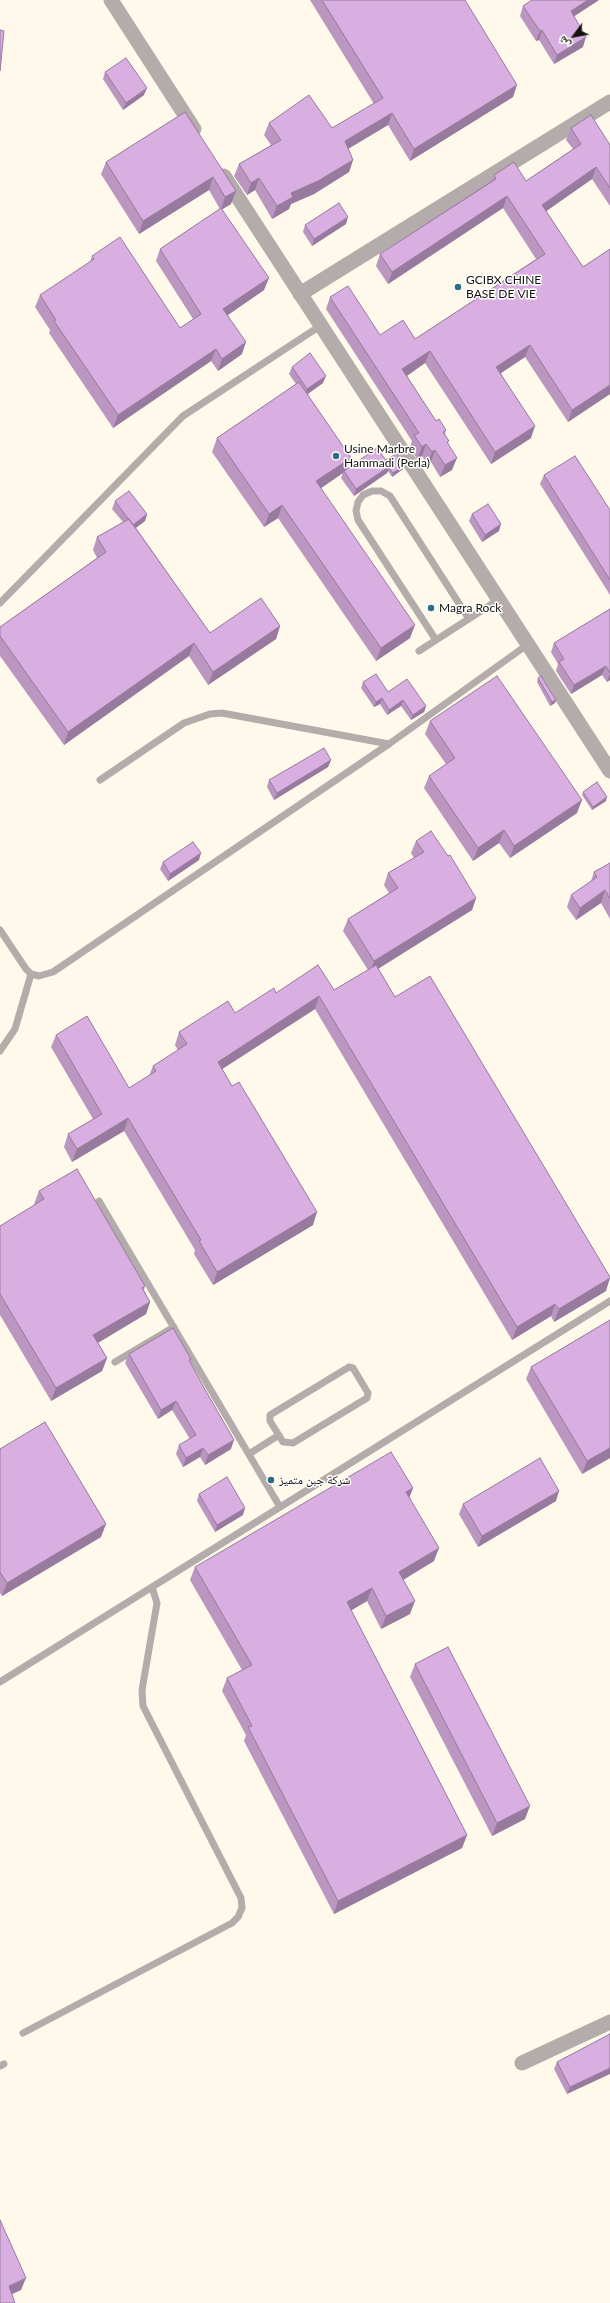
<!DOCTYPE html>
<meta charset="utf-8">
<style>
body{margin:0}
#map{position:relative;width:610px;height:2303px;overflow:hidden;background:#fef9eb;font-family:Lato,"Noto Naskh Arabic",sans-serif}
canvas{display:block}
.north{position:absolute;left:554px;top:16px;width:40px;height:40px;-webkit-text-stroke:3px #fff;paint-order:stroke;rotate:238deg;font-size:11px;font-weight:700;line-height:16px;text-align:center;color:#15130e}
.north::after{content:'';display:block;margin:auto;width:14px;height:18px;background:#15130e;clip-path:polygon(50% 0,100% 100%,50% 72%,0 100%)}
</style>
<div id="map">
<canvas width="610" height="2303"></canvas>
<div class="north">ش</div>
</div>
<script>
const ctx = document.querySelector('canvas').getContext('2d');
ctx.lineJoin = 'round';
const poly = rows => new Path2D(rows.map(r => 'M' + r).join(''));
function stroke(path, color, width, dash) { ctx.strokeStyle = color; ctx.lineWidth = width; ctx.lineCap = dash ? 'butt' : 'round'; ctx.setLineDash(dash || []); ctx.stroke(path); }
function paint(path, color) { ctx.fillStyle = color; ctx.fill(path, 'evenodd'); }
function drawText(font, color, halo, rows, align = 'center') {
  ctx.font = font + ' Lato,"Noto Naskh Arabic",sans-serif'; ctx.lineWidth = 3; ctx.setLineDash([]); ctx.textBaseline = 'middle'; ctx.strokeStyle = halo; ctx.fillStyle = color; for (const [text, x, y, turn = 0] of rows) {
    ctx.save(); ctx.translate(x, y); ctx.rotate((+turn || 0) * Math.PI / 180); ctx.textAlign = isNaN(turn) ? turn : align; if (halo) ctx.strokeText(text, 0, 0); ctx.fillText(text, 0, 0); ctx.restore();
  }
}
stroke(poly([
 [0,603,183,416,320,326],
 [436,640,358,520,356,511,358,502,363,495,372,491,381,491,390,496,469,619],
 [419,651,498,600],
 [100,780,184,723,210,714,222,713,389,744],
 [0,930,26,969,31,974,39,976,53,972,389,744,527,645],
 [0,1051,15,1029,31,974],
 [99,1201,280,1507],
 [115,1362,174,1327],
 [349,1367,353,1368,368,1393,367,1398,293,1443,283,1442,270,1421,270,1415,349,1367],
 [249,1454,279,1435],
 [0,1682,610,1301],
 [23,2033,232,1923,238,1917,242,1908,241,1898,143,1706,142,1690,157,1603,152,1587],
 [0,2066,4,2064]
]), '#b3acab', 7);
stroke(poly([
 [111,0,194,129],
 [224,176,610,771],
 [300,294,610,102],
 [522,2063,610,2022]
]), '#b3acab', 15);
paint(poly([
 [310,0,465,0,513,97,410,161,388,125,348,149,353,160,349,172,314,194,291,204,289,209,272,219,255,190,247,195,234,176,239,164,271,145,264,135,269,123,332,128,374,104],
 [532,0,599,0,574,16,583,47,554,64,539,40,536,41,520,16,523,6],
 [105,72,144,95,123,110,103,79],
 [185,112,231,204,222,209,264,290,228,315,242,354,218,371,211,361,113,428,49,333,50,330,35,307,40,295,90,262,92,256,180,328,193,319,156,261,160,249,220,209,209,190,139,234,101,174,106,162],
 [571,128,610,145,610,206,592,179,546,211,583,267,610,249,610,394,568,422,525,357,501,373,531,438,491,464,425,363,407,376,436,421,446,430,445,434,448,443,452,470,440,477,431,462,427,464,422,456,417,459,410,447,412,441,326,309,330,297,380,335,415,339,536,259,503,208,388,284,376,266,380,254,491,181,494,175,526,181,573,149,566,140],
 [346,224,312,246,303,232,305,225],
 [292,367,323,383,307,394,351,458,346,469,386,460,403,469,392,477,388,471,387,473,354,496,341,478,343,473,321,488,410,638,376,661,278,518,264,527,212,452,217,438,296,384,289,374],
 [544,475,610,510,610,595,540,484],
 [115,501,147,514,145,521,136,528,210,633,280,626,276,639,208,685,189,656,64,745,0,656,0,627,97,558,93,550,97,537,123,522,112,509],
 [472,514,499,531,482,542,469,521],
 [610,609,610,680,607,682,602,675,571,694,556,671,558,664,551,652,554,643],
 [538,678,555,703,550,706,537,682],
 [363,682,426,706,424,712,411,720,401,706,387,715,380,704,374,707,361,688],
 [430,721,577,813,510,858,499,843,473,861,424,788,429,776,446,764,425,734],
 [331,760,328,767,274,800,267,787,269,780],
 [583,792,606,801,592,810,582,795],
 [416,841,476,898,472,910,378,968,395,997,606,1291,554,1322,551,1316,512,1340,315,1009,222,1069,313,1225,213,1285,194,1254,195,1250,124,1131,72,1162,64,1147,68,1134,93,1119,51,1047,56,1035,129,1088,149,1076,153,1066,178,1050,175,1045,179,1032,235,1013,276,993,334,990,368,970,343,931,348,919,389,893,384,885,388,873,414,858,411,853],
 [199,860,168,881,160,869,163,862],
 [610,863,610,919,601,903,576,920,567,907,571,895,591,881,594,872],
 [39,1191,145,1286,144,1290,150,1302,146,1314,98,1343,107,1358,102,1371,51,1401,0,1315,0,1226,35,1205,34,1204],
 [610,1320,610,1458,582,1474,526,1379,531,1367],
 [129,1354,191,1359,190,1362,231,1449,205,1465,200,1457,183,1467,176,1454,179,1445,190,1439,172,1410,158,1419,125,1363],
 [0,1449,101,1537,2,1596,0,1593],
 [413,1488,409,1497,434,1561,403,1579,410,1614,381,1629,367,1601,351,1610,467,1835,462,1848,334,1914,244,1741,246,1735,222,1691,227,1678,242,1670,190,1580,195,1567],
 [199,1494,243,1515,215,1532,197,1501],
 [556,1501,478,1547,459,1514,463,1504],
 [415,1664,525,1819,492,1836,410,1677],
 [610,2034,567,2094,554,2069,557,2062]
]), '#ba96c1');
paint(poly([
 [588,0,599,0,567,21,571,11],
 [542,30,539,40,536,41,540,31],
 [586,37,583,47,554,64,557,55],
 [517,85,513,97,410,161,414,149],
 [147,88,144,95,123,110,126,103],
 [392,113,388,125,341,153,345,141],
 [353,160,349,172,314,194,291,204,289,209,272,219,277,206,291,193],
 [596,167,592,179,538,217,542,205],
 [213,177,209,190,139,234,143,221],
 [259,178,255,190,247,195,251,183],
 [236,191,231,204,221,210,225,197],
 [507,196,503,208,388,284,392,272],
 [348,217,346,224,312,246,314,239],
 [269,278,264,290,219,321,223,309],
 [246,342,242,354,218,371,222,359],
 [530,345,525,357,492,379,496,367],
 [216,349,211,361,113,428,118,415],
 [430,351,425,363,398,382,402,369],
 [326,376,323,383,305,396,307,389],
 [610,385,610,394,568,422,572,410],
 [535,426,531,438,491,464,495,452],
 [426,444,422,456,417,459,422,447],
 [435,450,431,462,427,464,432,452],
 [351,458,346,471,344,471,343,473,311,495,316,481],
 [457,458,452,470,440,477,445,465],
 [390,466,387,473,354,496,356,489],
 [404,466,403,469,392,477,393,473],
 [282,505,278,518,264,527,269,514],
 [147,514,145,521,130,532,133,525],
 [501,524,499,531,482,542,485,535],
 [415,625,410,638,376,661,381,648],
 [280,626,276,639,208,685,213,672],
 [194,643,189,656,64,745,68,732],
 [606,666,602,675,571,694,574,685],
 [610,673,610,680,607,682],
 [382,698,380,704,374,707,376,702],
 [403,700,401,706,387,715,389,710],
 [556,700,555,703,550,706,552,702],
 [426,706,424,712,411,720,413,715],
 [331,760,328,767,274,800,277,793],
 [607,797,606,801,592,810,593,807],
 [582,800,577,813,510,858,514,846],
 [504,830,499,843,473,861,478,848],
 [201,853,199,860,168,881,170,874],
 [605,890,601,903,576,920,580,908],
 [476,898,472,910,370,974,374,961],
 [319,996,315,1009,213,1075,218,1062],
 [128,1118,124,1131,72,1162,77,1149],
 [317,1212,313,1225,213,1285,217,1272],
 [610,1278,606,1291,554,1322,559,1309],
 [150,1302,146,1314,89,1348,93,1335],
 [555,1304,551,1316,512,1340,517,1327],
 [107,1358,102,1371,51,1401,56,1388],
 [176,1401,172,1410,158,1419,161,1410],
 [234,1440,231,1449,205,1465,208,1455],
 [203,1448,200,1457,183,1467,186,1458],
 [610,1448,610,1458,582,1474,587,1461],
 [413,1488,408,1501,406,1492],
 [559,1491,556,1501,478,1547,482,1536],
 [245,1508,243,1515,215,1532,217,1525],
 [106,1524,101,1537,2,1596,7,1583],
 [439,1548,434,1561,395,1585,399,1572],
 [372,1588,367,1601,342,1616,347,1602],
 [415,1601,410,1614,381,1629,386,1616],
 [530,1806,525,1819,492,1836,497,1823],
 [467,1835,462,1848,334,1914,338,1901],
 [610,2068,610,2074,567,2094,570,2087],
 [26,2278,21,2290,4,2298,9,2286]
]), '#977a9d');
const building = poly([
 [322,0,465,0,517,85,414,149,392,113,345,141,353,160,318,181,291,193,293,197,277,206,259,178,251,183,239,164,281,140,269,123,309,95,332,128,383,98,322,0],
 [532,0,588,0,571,11,586,37,557,55,542,30,540,31,523,6,532,0],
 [0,30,4,31,0,71,0,30],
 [126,58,147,88,126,103,105,72,126,58],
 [185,112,236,191,225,197,213,177,143,221,106,162,185,112],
 [591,115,610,145,610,188,596,167,542,205,583,267,610,249,610,385,572,410,530,345,496,367,535,426,495,452,430,351,402,369,436,421,439,419,446,430,443,432,449,441,447,442,457,458,445,465,435,450,432,452,426,444,422,447,414,435,419,433,330,297,348,286,380,335,403,320,415,339,545,254,507,196,392,272,380,254,496,179,494,175,514,162,526,181,581,144,571,128,591,115],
 [339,203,348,217,314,239,305,225,339,203],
 [221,208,269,278,223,309,246,342,222,359,216,349,118,415,54,321,56,320,40,295,94,259,92,256,120,237,180,328,201,314,160,249,221,208],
 [310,353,326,376,307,389,292,367,310,353],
 [299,382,351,458,316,481,415,625,381,648,282,505,269,514,217,438,299,382],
 [377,448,390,466,356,489,344,471,377,448],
 [396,454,404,466,393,473,389,468,390,466,386,460,396,454],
 [575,456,610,510,610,580,544,475,575,456],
 [129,491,147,514,133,525,115,501,129,491],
 [488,504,501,524,485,535,472,514,488,504],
 [129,519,210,633,261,598,280,626,213,672,194,643,68,732,0,636,0,627,106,552,97,537,129,519],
 [610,609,610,673,606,666,574,685,559,662,564,659,554,643,610,609],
 [376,674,388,692,407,679,426,706,413,715,403,700,389,710,382,698,376,702,363,682,376,674],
 [497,676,582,800,514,846,504,830,478,848,429,776,455,758,430,721,497,676],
 [541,676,556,700,552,702,538,678,541,676],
 [324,748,331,760,277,793,269,780,324,748],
 [597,782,607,797,593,807,583,792,597,782],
 [431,831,448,856,450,855,476,898,374,961,348,919,398,888,388,873,424,852,416,841,431,831],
 [193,842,201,853,170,874,163,862,193,842],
 [610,863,610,899,605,890,580,908,571,895,597,877,594,872,610,863],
 [318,965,334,990,376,965,395,997,430,976,610,1277,610,1278,559,1309,555,1304,517,1327,319,996,218,1062,232,1086,239,1082,317,1212,217,1272,199,1241,201,1240,128,1118,77,1149,68,1134,102,1114,56,1035,87,1016,129,1088,156,1071,153,1066,187,1044,179,1032,228,1001,235,1013,274,988,276,993,318,965],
 [77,1169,145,1286,142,1288,150,1302,93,1335,107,1358,56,1388,0,1294,0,1226,44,1199,39,1191,77,1169],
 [610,1320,610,1448,587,1461,531,1367,610,1320],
 [173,1328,191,1359,189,1360,203,1386,234,1440,208,1455,203,1448,186,1458,179,1445,196,1435,176,1401,161,1410,129,1354,173,1328],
 [45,1422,106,1524,7,1583,0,1572,0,1449,45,1422],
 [391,1452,413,1488,406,1492,439,1548,399,1572,415,1601,386,1616,372,1588,347,1602,467,1835,338,1901,248,1727,252,1726,227,1678,252,1665,195,1567,391,1452],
 [540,1458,559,1491,482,1536,463,1504,540,1458],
 [227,1477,245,1508,217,1525,199,1494,227,1477],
 [448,1647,530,1806,497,1823,415,1664,448,1647],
 [610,2034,610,2068,570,2087,557,2062,610,2034],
 [0,2220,26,2278,9,2286,15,2303,0,2303,0,2220]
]);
paint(building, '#d8afe0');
stroke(building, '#977a9d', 1);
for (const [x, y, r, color] of [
 [458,287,4,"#2c6d81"],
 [336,456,4,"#2c6d81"],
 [431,608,4,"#2c6d81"],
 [271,1480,4,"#2c6d81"]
]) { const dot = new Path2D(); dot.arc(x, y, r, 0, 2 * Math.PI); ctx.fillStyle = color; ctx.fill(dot); stroke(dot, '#fff', 1.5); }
drawText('12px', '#15130e', '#fff', [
 ["GCIBX CHINE",466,280],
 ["BASE DE VIE",466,294],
 ["Usine Marbre",344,449],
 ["Hammadi (Perla)",344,463],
 ["Magra Rock",439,608],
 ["شركة جبن متميز",279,1480]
], 'left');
</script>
